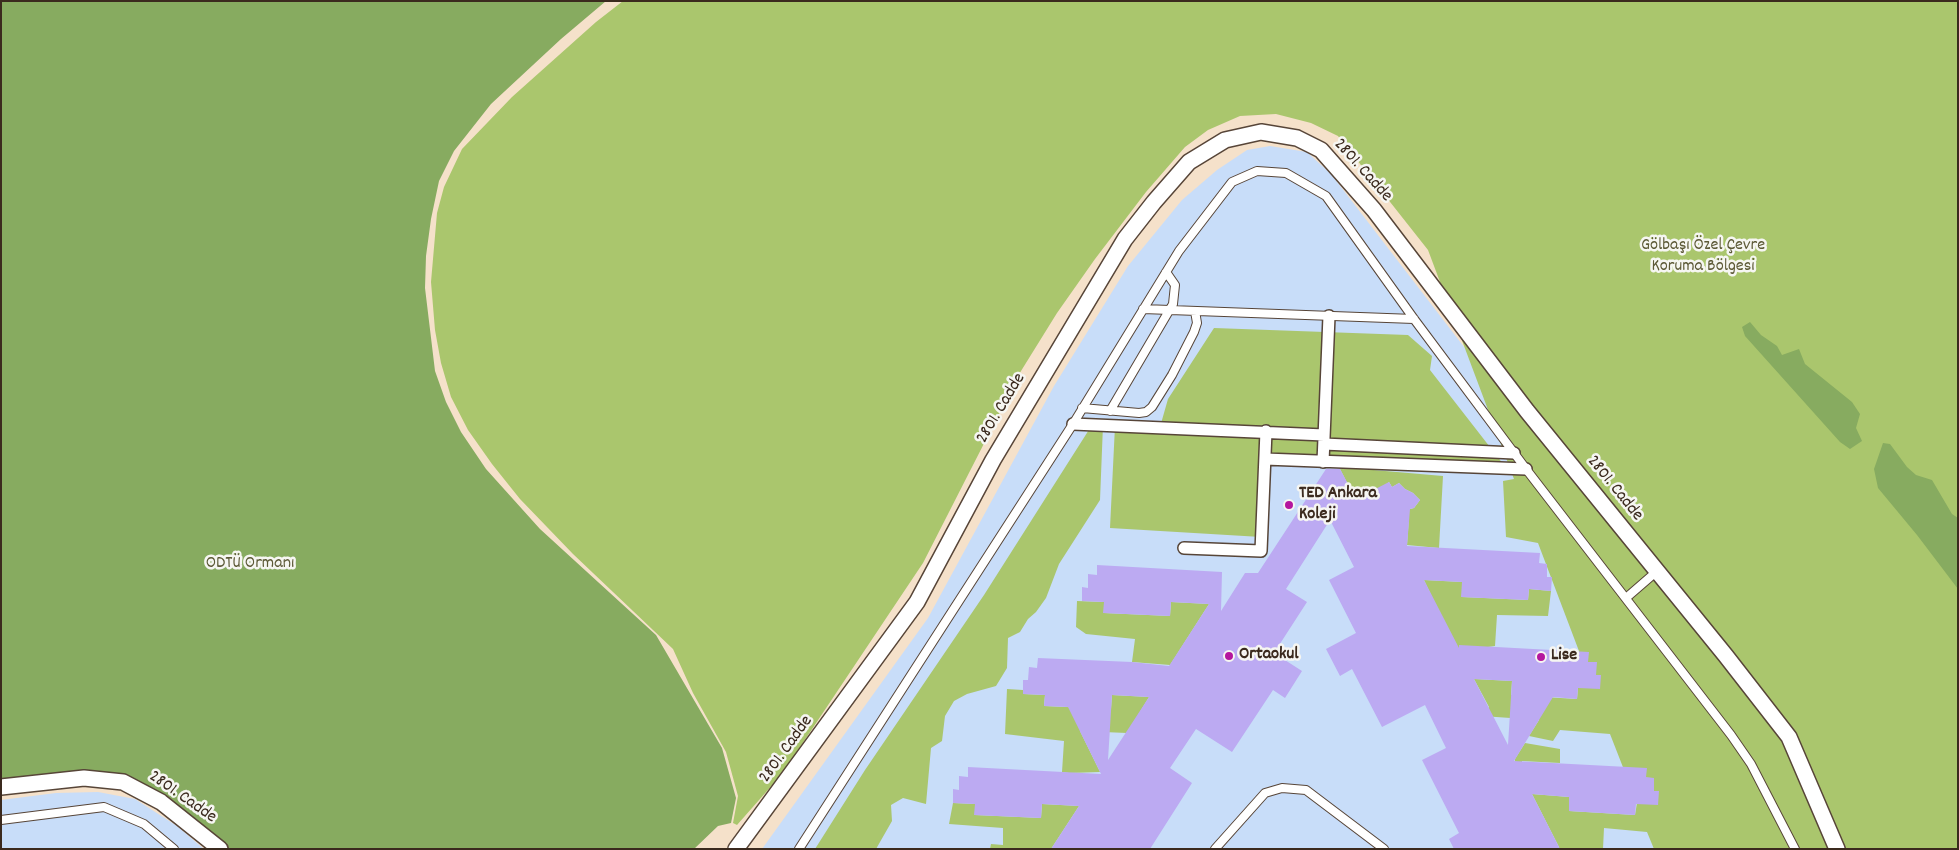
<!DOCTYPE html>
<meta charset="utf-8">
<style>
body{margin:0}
#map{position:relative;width:1959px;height:850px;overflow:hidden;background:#f5e1ca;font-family:Dekko,sans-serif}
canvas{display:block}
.frame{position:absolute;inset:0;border:2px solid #3b2a1e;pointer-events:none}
</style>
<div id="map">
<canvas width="1959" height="850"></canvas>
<div class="frame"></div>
</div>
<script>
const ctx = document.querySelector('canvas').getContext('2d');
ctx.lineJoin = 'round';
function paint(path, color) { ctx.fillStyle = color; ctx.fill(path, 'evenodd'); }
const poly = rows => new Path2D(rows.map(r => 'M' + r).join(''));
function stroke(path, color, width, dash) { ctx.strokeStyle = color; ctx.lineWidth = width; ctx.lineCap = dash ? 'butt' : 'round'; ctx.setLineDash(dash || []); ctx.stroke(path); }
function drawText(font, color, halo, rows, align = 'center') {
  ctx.font = font + ' Dekko,sans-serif'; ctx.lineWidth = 5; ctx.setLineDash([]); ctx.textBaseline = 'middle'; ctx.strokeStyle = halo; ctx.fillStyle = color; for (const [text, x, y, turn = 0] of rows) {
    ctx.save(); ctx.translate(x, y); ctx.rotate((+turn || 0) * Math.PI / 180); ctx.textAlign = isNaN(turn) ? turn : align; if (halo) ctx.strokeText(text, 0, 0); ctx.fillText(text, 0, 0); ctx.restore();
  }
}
paint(poly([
 [1270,146,1307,152,1331,174,1541,447,1817,849,762,849,928,618,1054,386,1128,266,1182,200,1217,170,1247,150],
 [98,792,135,799,177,826,204,849,1,849,1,800,56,793]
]), '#c8ddf9');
paint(poly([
 [623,1,1958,1,1958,849,1654,849,1647,832,1604,828,1603,849,1557,849,1559,847,1532,794,1569,797,1569,811,1635,815,1637,803,1610,734,1560,730,1553,741,1529,736,1539,720,1482,716,1489,707,1474,679,1512,681,1511,695,1577,699,1578,688,1593,688,1538,543,1506,537,1503,481,1514,479,1428,250,1338,136,1311,123,1276,114,1240,116,1208,130,1185,147,1146,192,1095,259,1057,313,1021,371,923,563,782,774,737,825,733,823,738,796,726,752,693,693,673,649,573,554,520,499,492,464,468,430,451,397,441,363,435,330,431,282,437,213,444,187,462,149,512,97,596,22],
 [1214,328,1408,335,1432,356,1430,370,1507,469,1265,459,1261,537,1110,528,1115,426,1160,427,1168,399],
 [1092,425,1103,425,1100,500,1059,564,1046,598,1036,612,1028,619,1020,632,1008,638,1007,668,996,686,967,694,954,701,945,716,942,741,931,748,926,804,903,798,891,805,892,821,876,849,815,849,865,770,984,595],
 [1339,467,1443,476,1439,548,1407,545,1409,518,1397,517,1406,510,1414,508,1420,500,1413,493,1405,489,1399,483,1392,487,1389,482,1361,510],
 [1424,580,1462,582,1462,597,1528,600,1529,589,1551,591,1548,616,1497,615,1495,646,1488,647,1463,663],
 [1077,601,1104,602,1104,613,1170,616,1171,602,1209,604,1170,665,1132,662,1135,639,1086,634,1076,627],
 [1007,689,1023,690,1023,694,1045,695,1044,706,1111,709,1112,695,1149,697,1127,733,1080,731,1100,772,1069,773,1062,772,1064,741,1005,734],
 [1525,743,1560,749,1560,763,1522,761,1520,779,1514,778,1515,759],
 [953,803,975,804,975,815,1041,818,1042,804,1079,806,1051,849,990,849,991,844,1003,845,1003,828,949,824]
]), '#aac66d');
paint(poly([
 [1,1,606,1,561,39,491,104,454,151,439,181,431,219,426,256,425,288,435,371,446,402,461,432,486,469,540,529,656,635,722,748,736,798,731,823,718,826,694,849,220,849,123,782,1,787],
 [1750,322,1761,335,1777,346,1782,355,1799,349,1805,364,1852,402,1860,414,1856,428,1862,441,1850,449,1840,442,1745,336,1742,327],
 [1883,443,1890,444,1907,467,1916,475,1932,480,1952,514,1958,518,1958,589,1917,535,1878,488,1874,469]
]), '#87ab60');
paint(poly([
 [1326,469,1340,469,1356,499,1389,482,1392,487,1399,483,1405,489,1413,493,1420,500,1414,508,1410,509,1407,546,1540,553,1539,563,1547,564,1547,577,1552,577,1551,591,1529,589,1528,600,1461,597,1462,582,1424,580,1459,648,1459,645,1589,652,1588,662,1597,662,1596,675,1601,675,1600,689,1578,688,1577,699,1553,697,1514,761,1647,768,1646,777,1654,778,1654,791,1659,791,1658,805,1636,804,1635,815,1569,811,1569,797,1532,794,1560,849,1454,849,1449,839,1459,833,1422,760,1446,748,1425,705,1382,727,1352,669,1340,676,1326,649,1356,633,1329,580,1354,567,1330,520,1286,589,1307,602,1274,653,1302,671,1285,698,1273,690,1232,752,1196,729,1170,768,1192,783,1150,849,1051,849,1079,806,1042,804,1041,818,974,815,975,804,953,803,953,789,959,790,959,776,968,777,968,767,1101,774,1068,707,1044,706,1045,695,1023,694,1023,680,1028,680,1029,667,1037,668,1038,658,1132,662,1169,666,1209,604,1171,602,1170,616,1103,613,1104,602,1082,601,1082,587,1088,588,1088,574,1097,575,1097,565,1222,572,1221,611,1245,573,1258,573],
 [1474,679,1512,681,1508,745],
 [1112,695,1149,697,1108,760]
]), '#bcaaf2');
const service = poly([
 [1143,309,1414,319],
 [1082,408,1139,413,1146,412,1152,407,1172,375,1194,332,1197,323,1195,311],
 [1110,411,1173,304,1175,285,1166,272],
 [1626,598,1656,572],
 [1,820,104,807,144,824,174,849],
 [799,849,1073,424,1179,251,1232,182,1257,171,1286,173,1326,196,1414,319,1526,469,1731,735,1751,764,1795,849],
 [1215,849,1265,793,1282,788,1306,790,1384,849]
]);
const pedestrian = poly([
 [1073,424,1324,435],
 [1324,444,1514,453],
 [1265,459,1526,469],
 [1323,462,1329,316],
 [1184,548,1261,551,1266,431]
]);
const minor = poly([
 [1,787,84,778,123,782,161,802,220,849],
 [736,849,917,602,993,460,1125,239,1154,202,1189,162,1225,140,1261,132,1297,138,1321,150,1374,210,1527,411,1726,656,1789,737,1837,849]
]);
stroke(service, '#574538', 10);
stroke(pedestrian, '#574538', 14);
stroke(minor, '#574538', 18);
stroke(service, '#fff', 8);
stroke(pedestrian, '#fff', 11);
stroke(minor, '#fff', 15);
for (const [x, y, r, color] of [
 [1289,505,5,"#b5179e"],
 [1229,656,5,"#b5179e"],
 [1541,657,5,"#b5179e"]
]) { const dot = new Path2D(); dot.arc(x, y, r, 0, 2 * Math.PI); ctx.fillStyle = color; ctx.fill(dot); stroke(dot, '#f6f6f2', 2); }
drawText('18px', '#3b2a1e', '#f6f6f2', [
 ["2801. Cadde",1362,171,48],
 ["2801. Cadde",1002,409,-59],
 ["2801. Cadde",1614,489,51],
 ["2801. Cadde",787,750,-54],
 ["2801. Cadde",182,798,35]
]);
drawText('18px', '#5c5936', '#f6f6f2', [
 ["Gölbaşı Özel Çevre",1703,247],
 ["Koruma Bölgesi",1703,268],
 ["ODTÜ Ormanı",250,565]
]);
drawText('bold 18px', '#3b2a1e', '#f6f6f2', [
 ["TED Ankara",1299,495],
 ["Koleji",1299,516],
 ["Ortaokul",1239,656],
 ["Lise",1551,657]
], 'left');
</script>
